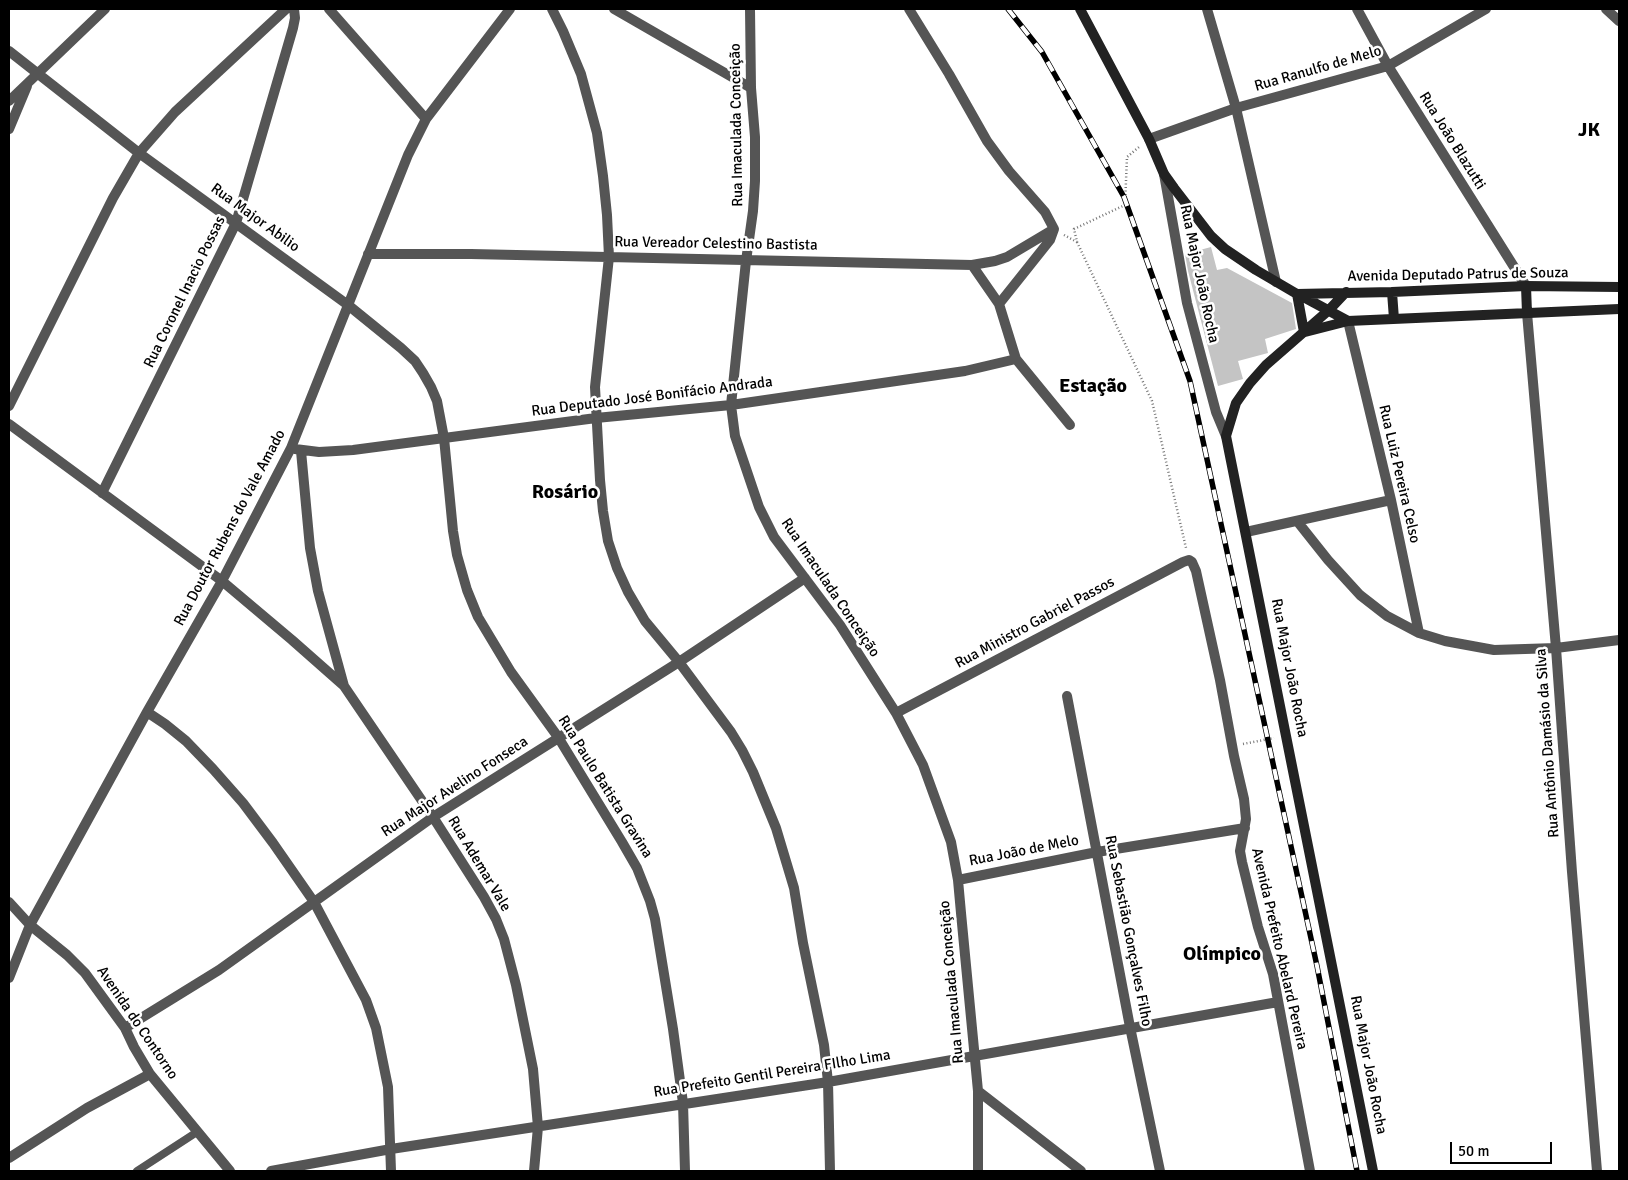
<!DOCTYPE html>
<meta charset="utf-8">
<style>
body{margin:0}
#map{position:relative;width:1628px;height:1180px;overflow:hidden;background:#fff;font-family:Signika,sans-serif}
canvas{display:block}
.frame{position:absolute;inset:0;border:10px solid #000;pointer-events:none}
.scale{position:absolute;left:1450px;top:1142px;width:102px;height:22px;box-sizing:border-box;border:2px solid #000;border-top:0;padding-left:6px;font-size:15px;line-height:18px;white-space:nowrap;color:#000;-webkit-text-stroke:4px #fff;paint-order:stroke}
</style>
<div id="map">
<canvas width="1628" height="1180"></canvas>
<div class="frame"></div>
<div class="scale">50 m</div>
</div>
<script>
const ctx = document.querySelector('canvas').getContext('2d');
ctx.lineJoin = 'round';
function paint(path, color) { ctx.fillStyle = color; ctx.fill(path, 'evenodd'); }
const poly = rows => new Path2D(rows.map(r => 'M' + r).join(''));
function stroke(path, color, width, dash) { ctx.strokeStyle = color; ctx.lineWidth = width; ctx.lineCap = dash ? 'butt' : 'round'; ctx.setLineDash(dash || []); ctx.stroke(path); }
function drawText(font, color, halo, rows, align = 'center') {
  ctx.font = font + ' Signika,sans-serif'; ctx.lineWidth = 5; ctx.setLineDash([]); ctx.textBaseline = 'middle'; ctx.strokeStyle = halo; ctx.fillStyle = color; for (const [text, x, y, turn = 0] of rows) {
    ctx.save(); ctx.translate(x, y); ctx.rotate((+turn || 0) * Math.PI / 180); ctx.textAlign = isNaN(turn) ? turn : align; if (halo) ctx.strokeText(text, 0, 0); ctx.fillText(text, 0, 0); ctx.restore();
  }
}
paint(poly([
 [1211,247,1217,270,1227,268,1292,303,1296,329,1265,339,1268,353,1238,361,1243,379,1218,386,1188,271,1185,254]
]), '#c4c4c4');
stroke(poly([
 [1064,235,1077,242,1074,229,1125,205,1127,157,1139,147],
 [1077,242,1152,401,1186,548],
 [1243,744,1274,738]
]), '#777', 2.5, [1, 2.5]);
stroke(poly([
 [137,1171,197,1132]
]), '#555', 8);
stroke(poly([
 [329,9,426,119],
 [552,9,563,31,581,74,597,133,603,176,607,215,609,257,595,387,600,480,603,511,608,541,617,568,628,592,645,621,679,662,731,732,742,750,753,772,776,828,794,888,803,943,824,1045,828,1082,830,1171],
 [614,9,751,88],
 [750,9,751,88,755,137,755,181,753,211,746,261,731,405,735,436,759,507,774,537,840,625,896,713,923,765,951,842,958,880,961,913,978,1091,978,1171],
 [909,9,949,74,987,141,1009,171,1045,212,1054,229],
 [1207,9,1236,108,1276,282],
 [1357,9,1388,66,1526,286],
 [1606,9,1619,21],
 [9,51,139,153,348,305,401,348,415,361,423,373,431,387,437,401,444,438,453,531,457,555,467,590,478,617,511,672,558,737,622,842,637,868,650,901,655,919,673,1029,683,1103,685,1171],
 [9,101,105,9],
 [9,129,27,86],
 [1149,139,1236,108,1388,66,1486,9],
 [1164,174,1187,303,1216,412,1226,436],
 [368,254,471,254,972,265,995,261,1007,257,1054,229],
 [972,265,999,304,1016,359,1070,425],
 [999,304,1050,240,1054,229],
 [1527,313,1556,648,1572,872,1597,1171],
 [1348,321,1391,500,1419,633],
 [9,406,113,198,139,153,175,112,286,9],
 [9,424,222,581,292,640,343,685],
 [295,449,319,452,353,450,596,418,731,405,965,371,1016,359],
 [301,451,310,548,318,591,344,686,433,817,484,897,496,919,504,939,516,985,533,1069,538,1127,534,1171],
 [102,493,236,223,293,28,295,18,294,9],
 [1297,521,1328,560,1360,595,1387,616,1419,633,1445,641,1494,650,1556,648,1619,640],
 [1246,532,1391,500],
 [1067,696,1130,1027,1160,1171],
 [147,712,165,724,186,741,213,769,243,803,273,843,314,902,366,1000,376,1028,388,1087,391,1171],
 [896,713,1183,562,1189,560,1192,562,1196,571,1220,680,1234,756,1244,799,1246,819,1240,851,1242,862,1258,927,1273,974,1310,1171],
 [958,880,1097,852,1245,828],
 [9,902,30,925,67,955,85,973,125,1028,134,1047,150,1074,230,1171],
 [9,978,30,925,147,712,222,581,291,448,408,155,426,119,510,9],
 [125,1028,219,970,433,817,679,662,805,578],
 [978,1091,1081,1171],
 [9,1158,87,1108,150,1074],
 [271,1171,391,1149,828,1082,1278,1002]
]), '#555', 10);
stroke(poly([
 [1080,9,1149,139,1164,174,1174,188,1211,236,1225,249,1256,270,1297,294,1304,332],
 [1526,286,1527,313],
 [1346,292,1329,310,1266,365,1250,383,1236,403,1226,436,1373,1171],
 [1392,292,1394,319],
 [1297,294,1392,292,1526,286,1619,287],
 [1298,294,1348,321],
 [1305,332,1348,321,1619,309]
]), '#222', 10);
const rail = poly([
 [1008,9,1042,52,1124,197,1190,381,1317,966,1357,1171]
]);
stroke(rail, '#000', 5.5);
stroke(rail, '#fff', 4, [11]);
drawText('15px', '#000', '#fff', [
 ["Rua Ranulfo de Melo",1318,69,-16],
 ["Rua Imaculada Conceição",737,125,-91],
 ["Rua João Blazutti",1452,141,58],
 ["Rua Major Abilio",255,218,36],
 ["Rua Vereador Celestino Bastista",716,244,1],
 ["Rua Major João Rocha",1199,274,78],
 ["Avenida Deputado Patrus de Souza",1458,275,-1],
 ["Rua Coronel Inacio Possas",185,292,-64],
 ["Rua Deputado José Bonifácio Andrada",652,397,-7],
 ["Rua Luiz Pereira Celso",1399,474,77],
 ["Rua Doutor Rubens do Vale Amado",230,528,-62],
 ["Rua Imaculada Conceição",830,588,56],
 ["Rua Ministro Gabriel Passos",1035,623,-28],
 ["Rua Major João Rocha",1289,668,79],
 ["Rua Antônio Damásio da Silva",1548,743,-94],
 ["Rua Major Avelino Fonseca",455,787,-33],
 ["Rua Paulo Batista Gravina",605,787,58],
 ["Rua João de Melo",1024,851,-11],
 ["Rua Ademar Vale",479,864,59],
 ["Rua Sebastião Gonçalves Filho",1128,931,79],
 ["Avenida Prefeito Abelard Pereira",1279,949,77],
 ["Rua Imaculada Conceição",952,982,-95],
 ["Avenida do Contorno",137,1023,56],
 ["Rua Major João Rocha",1368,1065,79],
 ["Rua Prefeito Gentil Pereira FIlho Lima",772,1074,-9]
]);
drawText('bold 20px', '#000', '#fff', [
 ["JK",1589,131],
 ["Estação",1093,387],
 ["Rosário",565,493],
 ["Olímpico",1222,955]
]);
</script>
